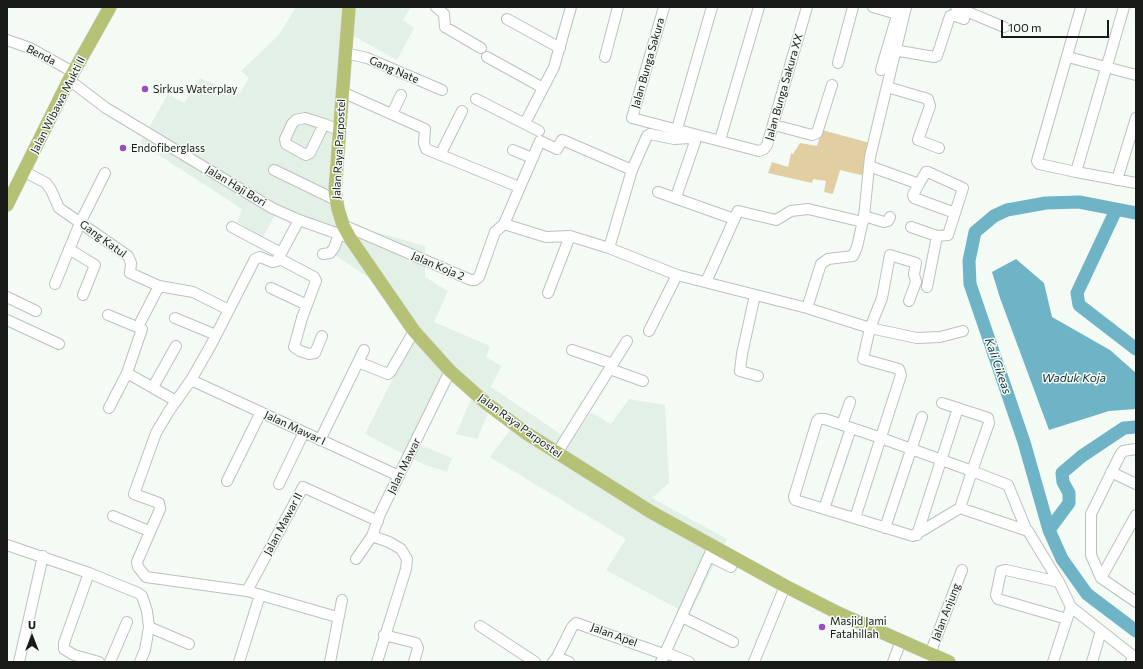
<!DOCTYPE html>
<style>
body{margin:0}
#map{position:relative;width:1143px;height:669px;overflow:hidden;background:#f4fbf5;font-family:Commissioner,sans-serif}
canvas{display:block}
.frame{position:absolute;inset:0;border:8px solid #181a18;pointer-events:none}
.north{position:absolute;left:12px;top:617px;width:40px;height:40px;-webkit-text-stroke:3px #f4fbf5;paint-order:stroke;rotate:0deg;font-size:11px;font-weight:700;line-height:16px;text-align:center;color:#181a18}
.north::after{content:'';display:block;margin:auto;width:14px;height:18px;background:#181a18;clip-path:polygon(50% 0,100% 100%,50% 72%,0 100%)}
.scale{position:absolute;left:1001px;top:20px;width:108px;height:18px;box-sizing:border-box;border:2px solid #181a18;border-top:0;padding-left:5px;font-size:12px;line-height:14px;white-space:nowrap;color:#181a18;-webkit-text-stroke:3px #f4fbf5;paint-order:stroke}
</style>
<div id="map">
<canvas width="1143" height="669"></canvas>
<div class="frame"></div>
<div class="north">U</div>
<div class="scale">100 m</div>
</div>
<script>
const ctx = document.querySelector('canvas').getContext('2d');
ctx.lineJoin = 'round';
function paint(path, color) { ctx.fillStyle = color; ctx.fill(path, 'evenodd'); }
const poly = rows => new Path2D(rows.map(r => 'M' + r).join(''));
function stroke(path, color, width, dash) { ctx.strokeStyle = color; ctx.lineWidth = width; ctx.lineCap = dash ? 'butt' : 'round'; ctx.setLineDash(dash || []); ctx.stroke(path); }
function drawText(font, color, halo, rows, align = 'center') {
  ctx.font = font + ' Commissioner,sans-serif'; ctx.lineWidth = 3; ctx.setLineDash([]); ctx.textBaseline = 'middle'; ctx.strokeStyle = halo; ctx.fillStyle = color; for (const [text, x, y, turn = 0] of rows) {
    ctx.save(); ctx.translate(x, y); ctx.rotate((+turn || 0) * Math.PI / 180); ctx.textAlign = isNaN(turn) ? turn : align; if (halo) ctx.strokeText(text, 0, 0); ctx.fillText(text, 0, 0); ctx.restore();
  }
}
paint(poly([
 [296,7,411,7,403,20,414,28,397,60,348,33,340,222,425,246,425,277,448,291,434,322,490,346,486,357,501,366,491,387,571,441,591,412,611,424,629,399,665,405,669,483,652,498,727,539,689,615,606,570,626,539,490,457,512,427,489,411,477,439,456,434,475,390,452,371,420,445,452,458,447,472,423,464,365,434,415,334,377,283,332,253,337,233,277,211,263,237,237,222,242,209,140,143,168,94,184,103,200,78,239,95,249,78,241,71,279,35]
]), '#e3f0e5');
paint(poly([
 [822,130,870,143,865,176,840,170,833,194,824,192,826,181,813,179,812,183,768,173,772,162,788,167,791,153,793,154,800,143,817,146]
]), '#e1cea3');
paint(poly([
 [1016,259,1044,283,1052,317,1110,350,1136,373,1136,409,1109,411,1049,430,1000,298,992,272]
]), '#6fb4c6');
stroke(poly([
 [1116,210,1077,293,1079,305,1136,349],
 [1136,213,1079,202,1046,203,1007,210,994,216,975,232,969,261,970,284,1024,442,1049,530,1062,559,1087,594,1136,631],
 [1049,530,1069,503,1069,493,1063,482,1062,473,1082,456,1124,428,1136,427]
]), '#6fb4c6', 13);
const minor = poly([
 [436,7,444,14,445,27,481,48],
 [664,7,632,118,759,151,764,149,767,145,807,7],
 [873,7,897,14],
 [956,7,1004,27],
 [1081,7,1037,161,1039,164,1076,172,1136,183],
 [507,19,560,48],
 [7,40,30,48,73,72],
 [894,50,934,57,937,56,950,16,953,15,964,19],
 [345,53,367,58,442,90],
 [487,57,543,88],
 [605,57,618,7],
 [1068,57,1136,75],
 [838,63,853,7],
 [881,70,898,12],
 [69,80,106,108,272,208,299,220,350,238],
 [887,87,928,99,930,106,918,140,939,148],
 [342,92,425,129,424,143,426,149,519,187],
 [476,99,539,131],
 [392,114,401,95],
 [525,123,554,67,571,7],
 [324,124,310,153,306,155,286,144,285,139,292,124,296,120,305,118,324,124,339,130],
 [774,125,812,135,817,133,832,85],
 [677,129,712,7],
 [720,140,759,7],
 [513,150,532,158],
 [440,155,462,111],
 [869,166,919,184,926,172,928,172,963,188,948,235,937,236,911,227],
 [274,170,336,200],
 [25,172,46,183,51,190,59,208,128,256,131,263,130,273,159,286,193,292,229,310],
 [1076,172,1124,7],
 [1117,180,1136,118],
 [919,184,913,195,914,198,955,213],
 [658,192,734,219],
 [864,216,884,222,888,221,890,217],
 [299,220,277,261,272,262,260,257,255,259,211,345,191,380,169,411,156,433,134,494,159,503,160,509,137,562,138,567,146,577,247,591,337,617],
 [504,224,546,237,570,236,609,248,677,275,807,308,870,328,863,359,899,369,901,375,855,518],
 [343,225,471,280,475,280,479,277,495,232,504,224,540,141,557,149,562,140,565,141,632,170],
 [232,227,281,253],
 [609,248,632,170,647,136,650,134,674,139,690,138,695,142,676,197],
 [69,249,95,265,83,295],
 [323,254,330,253,334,248,339,234],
 [278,258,314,277,316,281,302,318,294,347,300,351,309,354,315,353,322,336],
 [706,282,738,211,776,220,791,211,808,209,863,222],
 [55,284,80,223,105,173],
 [927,287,937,236],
 [271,288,307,305],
 [548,293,570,236],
 [755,295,742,354,740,371,758,376],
 [7,297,36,311],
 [909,301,916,282,914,274,916,263,890,255,882,298,870,328,917,338,940,337,963,331],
 [807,308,821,264,828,259,853,256,857,247,864,216,870,157,906,7],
 [108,315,142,329,127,373],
 [175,318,216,335],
 [7,320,59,344],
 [141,321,159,286],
 [649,331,677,275],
 [572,350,613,364],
 [358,362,388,374,391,371,414,331],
 [610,369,643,381],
 [191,380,399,476],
 [153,387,176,346],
 [942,403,988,418,989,423,972,471,881,438,825,419,819,419,817,421,794,497,795,500,913,536,960,508,1028,531,1059,582,1071,607,1053,662],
 [109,408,127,373,176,401],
 [842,425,850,402],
 [320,440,364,350],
 [1136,449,1123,451,1120,455,1091,514,1091,555,1101,578,1136,602],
 [557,453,627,341],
 [1111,472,1136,484],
 [227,481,261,412],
 [279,484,304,432],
 [960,508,972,471,1008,485,1026,529],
 [824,509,851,428],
 [113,516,149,531],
 [885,528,922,417],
 [917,535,958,408],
 [372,536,389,542,401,549,407,559,406,569,377,662],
 [7,545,89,573,138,593,142,596,147,611,149,627,145,650,140,662],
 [709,556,731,567],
 [356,559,372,536,380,514,450,371],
 [89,573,64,643,64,649,74,655,99,662],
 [1101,578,1136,515],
 [1059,582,1006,570,1001,571,996,595,998,599,1067,619],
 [247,591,303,487,378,521],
 [1071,607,1133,656,1131,662],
 [682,617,733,642],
 [480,626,535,662],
 [149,627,189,644],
 [384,635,416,643,418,648,414,662],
 [667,653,689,662],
 [930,654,962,570],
 [557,657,572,627,576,623,666,655],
 [19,662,43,556],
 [110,662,127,622],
 [239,662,260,595],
 [330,662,342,600],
 [553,662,557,657,569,662],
 [661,662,713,547],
 [754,662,785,586],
 [893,662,901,641],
 [1092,662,1101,631]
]);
const major = poly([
 [349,7,337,165,335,191,338,209,343,225,350,238,414,331,450,371,486,403,526,433,651,512,785,586,838,613,949,662],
 [7,205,69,80,110,7]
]);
stroke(minor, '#bbc2bd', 12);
stroke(major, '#d5d6d5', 14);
stroke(minor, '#fff', 10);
stroke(major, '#b5c175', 13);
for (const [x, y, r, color] of [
 [145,89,4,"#994ebf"],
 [123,148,4,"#994ebf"],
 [822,627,4,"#994ebf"]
]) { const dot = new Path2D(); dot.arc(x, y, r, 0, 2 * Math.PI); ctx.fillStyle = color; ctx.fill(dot); stroke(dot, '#f4fbf5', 1.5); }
drawText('11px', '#181a18', '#f4fbf5', [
 ["Benda",41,55,27],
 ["Jalan Bunga Sakura",648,63,-74],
 ["Gang Nate",394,70,23],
 ["Jalan Bunga Sakura XX",784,87,-74],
 ["Jalan Wibawa Mukti II",58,105,-63],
 ["Jalan Raya Parpostel",339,149,-87],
 ["Jalan Haji Bori",236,186,31],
 ["Gang Katul",103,239,36],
 ["Jalan Koja 2",438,266,23],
 ["Jalan Raya Parpostel",520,426,36],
 ["Jalan Mawar I",295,428,25],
 ["Jalan Mawar",404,466,-64],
 ["Jalan Mawar II",283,524,-62],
 ["Jalan Anjung",946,612,-69],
 ["Jalan Apel",614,635,20]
]);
drawText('11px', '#181a18', '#f4fbf5', [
 ["Sirkus Waterplay",153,89],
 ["Endofiberglass",131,148],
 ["Masjid Jami",830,621],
 ["Fatahillah",830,634]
], 'left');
drawText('italic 12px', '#0f323a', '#f4fbf5', [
 ["Kali Cikeas",998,366,71],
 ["Waduk Koja",1074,378]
]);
</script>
